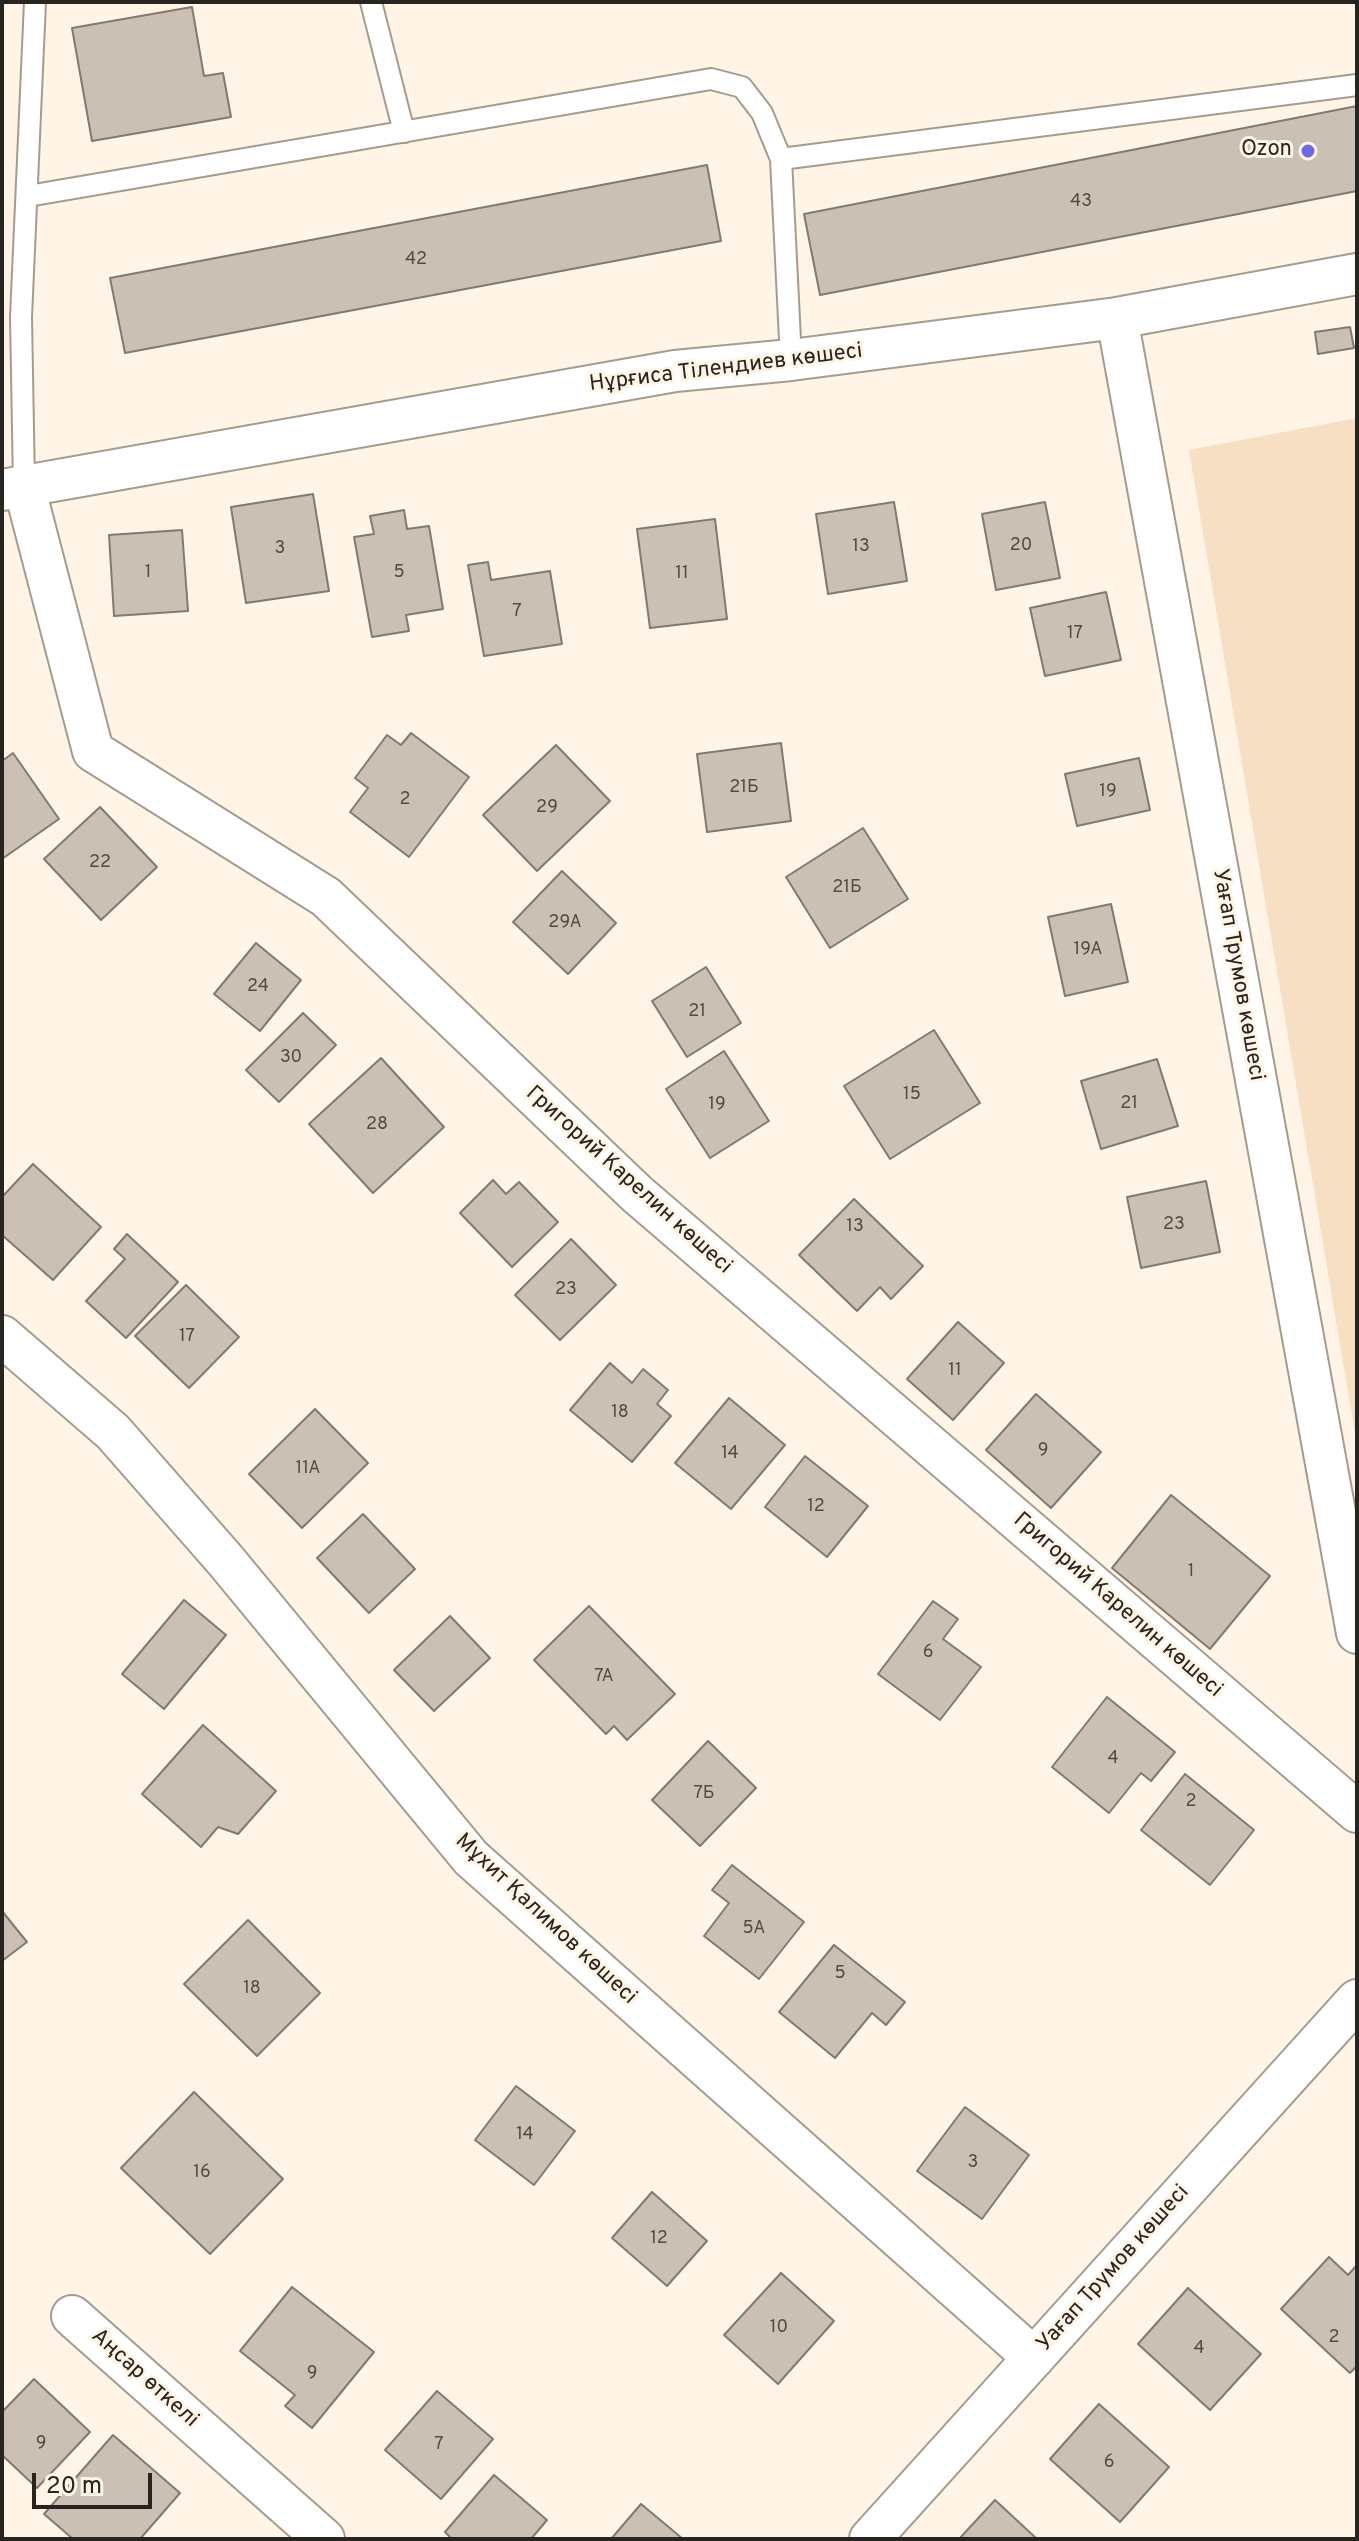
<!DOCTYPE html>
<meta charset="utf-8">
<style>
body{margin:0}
#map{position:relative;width:1359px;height:2541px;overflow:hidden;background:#fff4e6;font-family:Overpass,sans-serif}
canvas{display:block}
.frame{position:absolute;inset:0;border:4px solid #28241f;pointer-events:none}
.scale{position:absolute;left:32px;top:2473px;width:120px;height:36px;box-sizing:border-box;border:4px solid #28241f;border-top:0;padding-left:10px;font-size:24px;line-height:28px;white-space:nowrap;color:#28241f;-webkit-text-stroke:6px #fff4e6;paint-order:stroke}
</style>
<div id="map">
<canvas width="1359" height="2541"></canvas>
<div class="frame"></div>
<div class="scale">20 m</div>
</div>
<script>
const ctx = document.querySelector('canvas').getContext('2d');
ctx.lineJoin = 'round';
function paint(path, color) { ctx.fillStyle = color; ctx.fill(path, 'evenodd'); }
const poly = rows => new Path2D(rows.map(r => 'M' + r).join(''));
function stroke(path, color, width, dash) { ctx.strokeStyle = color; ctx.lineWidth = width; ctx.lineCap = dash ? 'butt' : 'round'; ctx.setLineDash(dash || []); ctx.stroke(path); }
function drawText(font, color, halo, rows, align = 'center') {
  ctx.font = font + ' Overpass,sans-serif'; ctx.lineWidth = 6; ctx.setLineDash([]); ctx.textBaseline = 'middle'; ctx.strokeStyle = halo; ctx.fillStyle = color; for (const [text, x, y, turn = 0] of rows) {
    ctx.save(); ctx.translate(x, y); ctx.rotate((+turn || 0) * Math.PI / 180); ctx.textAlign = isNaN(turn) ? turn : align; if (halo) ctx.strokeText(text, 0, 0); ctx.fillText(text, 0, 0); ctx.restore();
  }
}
paint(poly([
 [1357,418,1357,1445,1189,450]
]), '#f6dfc3');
const building = poly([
 [192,7,204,76,223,73,231,117,92,141,72,28,192,7],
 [1357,106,1357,191,820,295,804,214,1357,106],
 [707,165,721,241,125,353,110,278,707,165],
 [1350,327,1354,348,1318,354,1315,332,1350,327],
 [313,494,329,591,246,603,231,507,313,494],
 [894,502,907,581,828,594,816,514,894,502],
 [1045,502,1060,578,996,590,982,514,1045,502],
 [404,510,407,529,429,526,443,609,406,615,409,631,372,637,354,537,374,534,370,516,404,510],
 [715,519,727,619,650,628,637,529,715,519],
 [182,530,188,611,114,616,109,535,182,530],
 [488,562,491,580,550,571,562,644,484,656,468,565,488,562],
 [1106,592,1121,660,1045,676,1030,608,1106,592],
 [411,733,469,777,409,857,350,812,368,788,355,778,387,735,401,745,411,733],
 [781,743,791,821,707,832,697,754,781,743],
 [556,745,610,801,537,871,483,815,556,745],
 [13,753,59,819,2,859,2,761,13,753],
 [1139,758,1150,810,1077,826,1065,774,1139,758],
 [100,807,157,867,101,920,44,859,100,807],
 [863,828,908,899,830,948,786,877,863,828],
 [562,871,616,923,568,974,513,922,562,871],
 [1111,904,1128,982,1065,996,1048,917,1111,904],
 [256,943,301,980,260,1031,214,994,256,943],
 [706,967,741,1023,687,1057,652,1001,706,967],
 [303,1013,336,1045,279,1102,246,1070,303,1013],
 [934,1030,980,1103,890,1159,844,1086,934,1030],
 [724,1051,769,1121,710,1158,666,1089,724,1051],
 [381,1058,444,1127,373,1193,309,1124,381,1058],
 [1157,1059,1178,1126,1101,1149,1081,1081,1157,1059],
 [33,1164,101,1227,53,1280,2,1235,2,1197,33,1164],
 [493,1180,506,1194,519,1182,558,1222,512,1267,460,1213,493,1180],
 [1206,1181,1220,1252,1141,1268,1127,1197,1206,1181],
 [854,1199,923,1266,891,1299,880,1287,857,1311,799,1255,854,1199],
 [127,1234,178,1282,126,1338,86,1301,125,1259,114,1249,127,1234],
 [571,1239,616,1285,560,1340,515,1295,571,1239],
 [186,1285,239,1337,189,1388,135,1336,186,1285],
 [958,1322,1004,1363,953,1420,907,1379,958,1322],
 [610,1363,632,1383,643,1369,668,1390,657,1404,671,1416,632,1462,570,1410,610,1363],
 [1036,1394,1101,1452,1051,1508,986,1450,1036,1394],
 [729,1398,785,1445,731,1509,675,1463,729,1398],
 [315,1409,368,1463,302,1528,249,1474,315,1409],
 [805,1456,868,1506,827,1557,765,1507,805,1456],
 [1171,1495,1270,1576,1210,1649,1112,1568,1171,1495],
 [363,1514,415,1569,369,1613,317,1558,363,1514],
 [184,1600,226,1635,164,1709,122,1674,184,1600],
 [933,1601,958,1619,943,1639,981,1667,940,1720,878,1674,933,1601],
 [589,1606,675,1694,627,1740,614,1726,606,1734,534,1660,589,1606],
 [450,1616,490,1658,434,1711,394,1670,450,1616],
 [1107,1697,1175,1752,1151,1781,1141,1773,1109,1813,1052,1767,1107,1697],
 [203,1725,276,1791,238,1834,218,1827,201,1847,142,1794,203,1725],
 [708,1741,756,1788,700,1846,652,1800,708,1741],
 [1185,1774,1254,1830,1210,1885,1141,1830,1185,1774],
 [732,1865,804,1922,759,1979,704,1936,729,1903,712,1890,732,1865],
 [2,1911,27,1942,2,1961,2,1911],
 [248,1920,320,1993,257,2056,184,1984,248,1920],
 [834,1945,905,2002,886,2025,872,2013,835,2058,779,2012,834,1945],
 [516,2086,575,2131,534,2185,475,2140,516,2086],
 [194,2092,283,2179,210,2254,121,2168,194,2092],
 [965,2107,1029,2155,982,2219,917,2171,965,2107],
 [652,2192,707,2241,667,2286,612,2238,652,2192],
 [1329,2257,1348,2275,1357,2265,1357,2366,1350,2373,1281,2309,1329,2257],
 [781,2273,834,2321,778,2384,724,2335,781,2273],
 [292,2287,374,2352,312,2428,285,2406,295,2395,240,2351,292,2287],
 [1188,2288,1261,2354,1210,2410,1138,2344,1188,2288],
 [34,2379,90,2432,37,2488,2,2455,2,2412,34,2379],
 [437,2391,493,2439,441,2499,385,2450,437,2391],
 [1099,2404,1169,2467,1120,2522,1050,2459,1099,2404],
 [113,2435,180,2493,140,2539,73,2539,44,2514,113,2435],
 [494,2475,547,2520,531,2539,452,2539,445,2532,494,2475],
 [995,2500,1037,2539,959,2539,995,2500],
 [641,2504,683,2539,611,2539,641,2504]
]);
paint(building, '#cbc0b4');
stroke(building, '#83796e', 2);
const lane = poly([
 [371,2,404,132],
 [781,159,1357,85],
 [28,196,711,79,742,87,762,113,781,159,791,360],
 [24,486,21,317,35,2]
]);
const street = poly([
 [1117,318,1357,1633],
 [24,486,93,751,326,897,637,1194,1357,1812],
 [2,490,675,371,791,360,1117,318,1357,274],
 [2,1336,113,1432,226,1561,471,1858,1034,2358],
 [72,2316,324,2539],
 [870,2539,1357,2000]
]);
stroke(lane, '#a69b8f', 24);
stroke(street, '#a69b8f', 44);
stroke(lane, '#fff', 20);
stroke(street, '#fff', 40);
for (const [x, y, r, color] of [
 [1308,151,8,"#6f68e3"]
]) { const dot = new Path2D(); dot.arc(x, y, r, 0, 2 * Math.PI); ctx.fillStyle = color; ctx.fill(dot); stroke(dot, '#fff4e6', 3); }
drawText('18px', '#514b44', null, [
 ["43",1081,202],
 ["42",416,260],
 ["20",1021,546],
 ["13",861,547],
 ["3",280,549],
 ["1",148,573],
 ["5",399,573],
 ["11",682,574],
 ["7",517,612],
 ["17",1075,634],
 ["21Б",744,788],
 ["19",1108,792],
 ["2",405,800],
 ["29",547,808],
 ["22",100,863],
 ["21Б",847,888],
 ["29А",565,923],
 ["19А",1088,950],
 ["24",258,987],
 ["21",697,1012],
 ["30",291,1058],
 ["15",912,1095],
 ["21",1129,1104],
 ["19",717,1105],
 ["28",377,1125],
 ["23",1174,1225],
 ["13",855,1227],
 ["23",566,1290],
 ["17",187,1337],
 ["11",955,1371],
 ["18",620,1413],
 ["9",1043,1451],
 ["14",730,1454],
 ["11А",308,1469],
 ["12",816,1507],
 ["1",1191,1572],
 ["6",928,1653],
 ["7А",604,1677],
 ["4",1113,1759],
 ["7Б",704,1794],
 ["2",1191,1802],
 ["5А",754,1929],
 ["5",840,1974],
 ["18",252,1989],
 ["14",525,2135],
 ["3",973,2163],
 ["16",202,2173],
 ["12",659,2239],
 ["10",779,2328],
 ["2",1334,2338],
 ["4",1199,2349],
 ["9",312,2374],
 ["9",41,2444],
 ["7",439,2445],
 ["6",1109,2463]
]);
drawText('22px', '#28241f', '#fff4e6', [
 ["Ozon",1292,151]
], 'right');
drawText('22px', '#28241f', '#fff4e6', [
 ["Нұрғиса Тілендиев көшесі",726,369,-7],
 ["Уағап Трумов көшесі",1237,975,80],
 ["Григорий Карелин көшесі",628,1181,42],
 ["Григорий Карелин көшесі",1117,1606,41],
 ["Мұхит Қалимов көшесі",545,1920,43],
 ["Уағап Трумов көшесі",1114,2269,-48],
 ["Аңсар өткелі",144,2379,42]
]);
</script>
